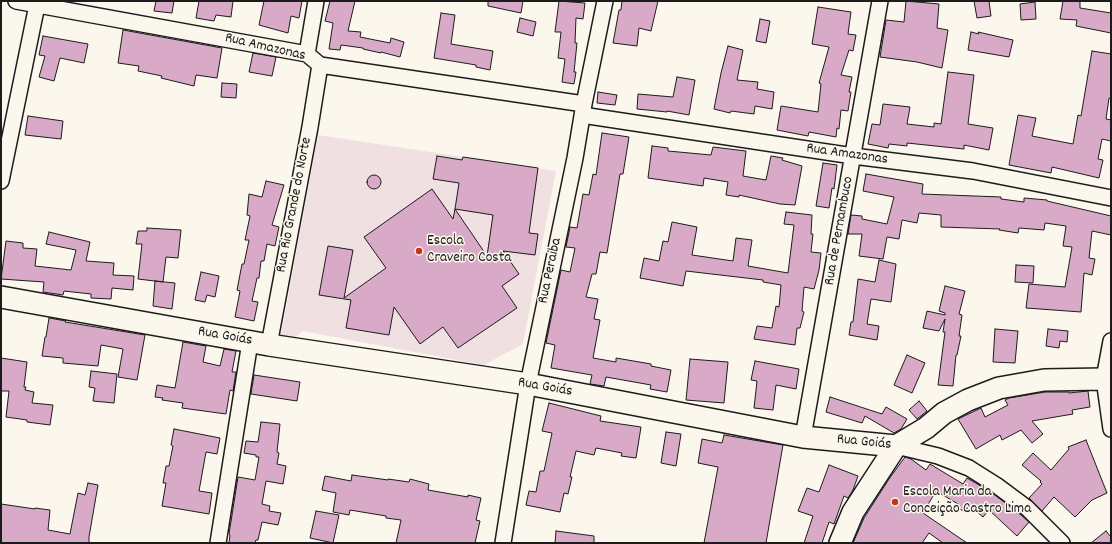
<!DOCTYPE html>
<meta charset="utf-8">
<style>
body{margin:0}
#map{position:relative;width:1112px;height:544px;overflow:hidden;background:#fbf7ec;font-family:Dekko,sans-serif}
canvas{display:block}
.frame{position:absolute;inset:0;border:2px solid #1c1c1c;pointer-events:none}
</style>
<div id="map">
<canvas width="1112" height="544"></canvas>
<div class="frame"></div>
</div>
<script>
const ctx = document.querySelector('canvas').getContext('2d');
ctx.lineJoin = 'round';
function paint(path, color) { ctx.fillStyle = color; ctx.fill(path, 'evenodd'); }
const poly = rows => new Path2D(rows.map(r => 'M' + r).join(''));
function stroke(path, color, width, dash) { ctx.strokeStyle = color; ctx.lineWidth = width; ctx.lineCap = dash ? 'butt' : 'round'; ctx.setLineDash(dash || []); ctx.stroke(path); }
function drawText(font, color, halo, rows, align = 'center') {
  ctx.font = font + ' Dekko,sans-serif'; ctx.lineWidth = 3; ctx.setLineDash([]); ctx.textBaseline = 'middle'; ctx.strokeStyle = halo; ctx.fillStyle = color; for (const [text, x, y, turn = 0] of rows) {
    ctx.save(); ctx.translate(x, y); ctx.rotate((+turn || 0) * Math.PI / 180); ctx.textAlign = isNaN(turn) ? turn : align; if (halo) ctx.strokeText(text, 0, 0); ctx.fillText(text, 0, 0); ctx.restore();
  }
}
paint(poly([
 [318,135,556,171,523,344,484,365,302,331,295,338,281,335]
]), '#f1e0e1');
const building = poly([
 [156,1,174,1,172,13,154,11,156,1],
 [199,1,233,1,231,17,216,15,214,21,196,18,199,1],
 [264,1,302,1,299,18,291,16,288,33,259,25,264,1],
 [330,1,355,1,348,31,361,32,360,37,390,43,391,38,404,42,400,57,381,52,381,53,363,49,363,48,341,45,340,50,329,49,333,23,325,21,330,1],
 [488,1,523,1,521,13,488,6,488,1],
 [559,1,585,3,583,19,576,18,575,43,577,43,574,72,576,72,574,84,562,82,565,59,558,58,561,32,555,32,559,1],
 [622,1,658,1,651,31,639,28,637,46,613,43,619,10,621,10,622,1],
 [906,1,939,4,937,28,948,30,942,68,917,62,880,57,886,20,904,22,906,1],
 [974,1,989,1,991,16,977,18,974,1],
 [1063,1,1080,1,1080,8,1111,13,1111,33,1076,26,1077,20,1060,19,1063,1],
 [1035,2,1036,19,1021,20,1020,4,1035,2],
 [818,7,851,12,848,34,856,35,853,51,849,50,841,75,852,77,849,92,851,92,848,111,841,110,839,129,837,128,836,137,809,132,808,136,777,130,781,106,818,112,821,84,819,83,829,47,812,44,818,7],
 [441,13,455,15,451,44,493,51,490,70,476,67,476,65,434,58,441,13],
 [520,18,536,22,533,36,517,32,520,18],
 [760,19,770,21,766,43,756,41,760,19],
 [123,30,222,48,217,78,196,75,194,86,161,78,162,76,138,71,139,66,118,63,123,30],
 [971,32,979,34,978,32,1013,40,1009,57,968,50,971,32],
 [43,36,88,44,84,63,60,58,54,81,39,77,45,56,39,55,43,36],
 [728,46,743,50,737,80,758,82,757,89,774,92,772,109,755,106,754,114,731,111,730,113,714,109,721,73,728,46],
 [1092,51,1111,54,1111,99,1109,98,1106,119,1111,120,1111,141,1102,139,1098,159,1103,160,1099,178,1052,167,1051,173,1009,165,1018,115,1036,118,1032,136,1073,144,1078,115,1081,116,1092,51],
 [253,53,276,57,272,76,249,72,253,53],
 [948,72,974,75,968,124,993,128,989,150,964,145,964,149,907,143,907,146,889,144,888,148,868,144,872,124,880,125,883,104,910,107,907,124,934,127,934,123,941,124,948,72],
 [677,77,695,80,689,115,667,111,667,112,637,109,638,94,673,97,677,77],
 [222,83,237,84,236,98,221,97,222,83],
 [598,92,617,95,615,105,597,103,598,92],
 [28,116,63,121,61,139,25,135,28,116],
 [602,133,629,137,623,174,620,174,616,199,607,253,600,252,596,274,592,274,586,297,598,299,594,319,600,320,593,358,616,362,616,358,651,364,651,366,671,370,667,392,650,389,651,385,606,377,604,386,590,384,592,375,551,368,555,345,546,343,561,270,570,272,575,248,566,247,570,227,577,228,583,194,589,195,593,174,596,175,602,133],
 [652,146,668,148,668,151,711,155,713,147,746,151,743,176,766,180,771,156,783,158,782,160,802,166,795,205,780,204,739,195,739,197,726,195,728,182,704,178,703,186,648,178,652,146],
 [437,156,462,160,463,157,538,168,529,233,538,234,535,255,503,251,519,274,502,286,517,308,458,348,443,327,420,344,394,307,389,335,346,328,351,300,319,295,328,246,353,250,344,298,386,268,364,237,432,189,453,219,455,209,487,256,493,215,455,209,459,183,433,179,437,156],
 [823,163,837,165,834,189,832,188,829,208,816,206,823,163],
 [866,174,923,184,922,194,1001,197,1001,199,1024,202,1024,198,1047,200,1047,201,1111,216,1111,235,1092,231,1089,258,1095,259,1092,275,1084,273,1081,312,1026,308,1029,284,1065,287,1072,247,1063,246,1066,226,1045,223,1044,230,1019,228,1018,233,999,230,1000,229,941,227,941,215,919,213,917,223,902,220,899,239,887,237,883,259,859,256,862,234,848,234,851,215,862,216,862,219,887,224,894,197,863,191,866,174],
 '367 182a7 7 0 1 1 14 0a7 7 0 1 1-14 0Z',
 [266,181,284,185,272,225,279,227,275,246,267,244,264,261,261,261,259,278,257,278,252,301,258,302,254,321,235,317,240,291,237,290,242,264,244,264,249,240,245,240,250,216,247,215,249,194,262,197,266,181],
 [786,212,812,215,811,234,813,234,811,252,821,253,819,270,814,289,804,287,802,311,804,312,800,328,797,328,795,345,754,339,757,326,772,328,776,306,779,307,781,285,763,282,763,280,686,271,683,286,640,278,644,258,659,261,663,241,668,242,672,222,697,227,692,255,733,261,736,238,752,240,748,266,788,273,794,225,784,224,786,212],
 [147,228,181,230,178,258,166,257,163,282,138,279,142,244,136,244,138,231,147,231,147,228],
 [49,232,90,242,86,261,114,263,113,275,134,276,133,290,112,288,111,299,91,298,91,294,64,291,63,295,43,292,44,282,1,279,6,241,23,243,23,248,37,249,35,266,71,270,76,250,46,244,49,232],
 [879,260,896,264,891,302,871,299,867,324,879,326,877,340,849,335,851,322,853,322,858,279,875,282,879,260],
 [1016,265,1034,266,1033,283,1015,282,1016,265],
 [201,272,219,276,215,297,207,295,205,302,195,300,201,272],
 [155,281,175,283,172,309,153,306,155,281],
 [945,286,965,291,959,314,962,315,959,336,961,336,957,355,956,355,953,386,938,385,945,332,943,332,945,319,939,331,923,328,927,311,945,315,945,313,939,311,945,286],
 [49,318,66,321,65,322,145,335,137,380,118,377,123,349,101,345,98,366,63,363,63,358,42,356,45,337,46,337,49,318],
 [995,329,1018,331,1015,363,993,362,995,329],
 [1048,329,1068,331,1067,342,1060,341,1059,348,1046,346,1048,329],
 [183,342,206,346,203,362,220,366,224,349,236,351,232,372,236,372,233,391,230,390,226,414,182,408,183,403,162,400,163,398,155,397,157,385,175,388,183,342],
 [907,355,925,363,912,393,894,385,907,355],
 [1,358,27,362,24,387,26,387,25,390,34,392,32,403,53,405,50,425,27,422,27,420,6,417,9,391,1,391,1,358],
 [690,359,728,362,724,403,686,400,690,359],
 [755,361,799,369,796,389,776,385,773,410,754,408,757,381,751,380,755,361],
 [91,371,117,374,114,403,93,401,95,388,89,387,91,371],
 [254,375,300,382,297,401,251,394,254,375],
 [1088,391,1090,407,1072,410,1073,414,1032,421,1043,434,1032,443,1021,430,1002,440,1000,435,976,449,958,419,981,408,985,417,1008,405,1005,400,1009,398,1045,392,1069,392,1069,393,1088,391],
 [830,397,882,414,886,407,907,419,901,429,894,433,865,416,862,423,826,412,830,397],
 [919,401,927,411,917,419,909,410,919,401],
 [549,403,601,416,600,421,641,427,636,458,621,456,622,453,596,448,594,455,576,451,570,477,572,477,568,494,564,493,560,512,526,505,529,491,536,492,540,471,544,471,552,433,542,431,549,403],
 [261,422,280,424,277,452,279,453,277,464,286,466,283,484,266,481,262,504,270,506,269,511,281,513,278,525,262,522,258,540,256,540,255,543,229,543,230,535,229,534,238,477,255,480,259,457,256,457,256,455,244,453,246,441,258,442,261,422],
 [174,429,220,438,217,454,206,452,199,491,212,493,209,514,162,506,166,483,163,483,166,466,169,466,173,446,171,445,174,429],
 [666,432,681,434,676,466,661,463,666,432],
 [724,435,783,445,766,543,704,543,718,467,698,463,702,439,722,443,724,435],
 [1086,440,1107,493,1092,500,1075,517,1054,497,1042,511,1029,498,1042,484,1040,482,1041,481,1022,465,1033,453,1051,470,1069,449,1068,447,1086,440],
 [905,457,911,459,926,470,930,464,963,484,967,478,991,492,1021,515,1029,522,1017,536,989,510,983,517,969,505,965,512,956,507,958,504,936,491,923,513,967,543,943,543,929,533,922,543,853,543,864,518,889,479,905,457],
 [829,465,858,476,853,490,848,498,844,496,834,524,829,522,822,543,804,543,813,516,798,511,807,488,819,492,829,465],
 [352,475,388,480,388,479,409,482,410,479,429,484,428,490,468,497,468,495,481,498,476,520,480,521,475,543,396,543,401,520,386,518,386,516,350,510,349,515,333,512,336,493,322,490,325,476,351,481,352,475],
 [88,483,98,485,89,537,89,543,1,543,1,504,35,509,35,508,50,510,48,530,70,534,78,493,85,495,88,483],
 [316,511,339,515,333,543,310,538,316,511],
 [556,531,594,536,594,543,555,543,556,531],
 [1106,531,1111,537,1111,543,1091,543,1106,531]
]);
paint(building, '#d9a9c8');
stroke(building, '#1c1c1c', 1);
const street = poly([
 [16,1,307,54,320,65,584,104],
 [307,54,316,1],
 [582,115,853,156,973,171,1111,198],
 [1,181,37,5],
 [1111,341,1104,379,1111,429],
 [269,345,310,127,320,65],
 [803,437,880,1],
 [896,446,938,456,969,468,996,485,1027,508,1062,543],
 [218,543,250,342],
 [503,543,528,384,575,158,584,104,605,1]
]);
const secondary = poly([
 [1,297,269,345,528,384,803,437,896,446],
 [840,543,853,512,896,446,926,428,944,413,968,400,999,388,1044,380,1104,379,1111,380]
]);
stroke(street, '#1c1c1c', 18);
stroke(secondary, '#1c1c1c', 24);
stroke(street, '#fbf7ec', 15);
stroke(secondary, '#fbf7ec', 21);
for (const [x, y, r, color] of [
 [419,251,4,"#c8321e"],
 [895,502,4,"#c8321e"]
]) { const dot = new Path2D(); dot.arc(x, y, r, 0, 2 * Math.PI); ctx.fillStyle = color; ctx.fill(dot); stroke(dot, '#fbf7ec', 1.5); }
drawText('15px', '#1c1c1c', '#fbf7ec', [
 ["Rua Amazonas",265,48,13],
 ["Rua Amazonas",847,155,8],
 ["Rua Rio Grande do Norte",295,205,-79],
 ["Rua de Pernambuco",840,231,-80],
 ["Rua Peraiba",551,271,-78],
 ["Rua Goiás",225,337,10],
 ["Rua Goiás",545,388,10],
 ["Rua Goiás",864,443,6]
]);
drawText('15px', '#1c1c1c', '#fbf7ec', [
 ["Escola",427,242],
 ["Craveiro Costa",427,259],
 ["Escola Maria da",903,493],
 ["Conceição Castro Lima",903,510]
], 'left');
</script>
